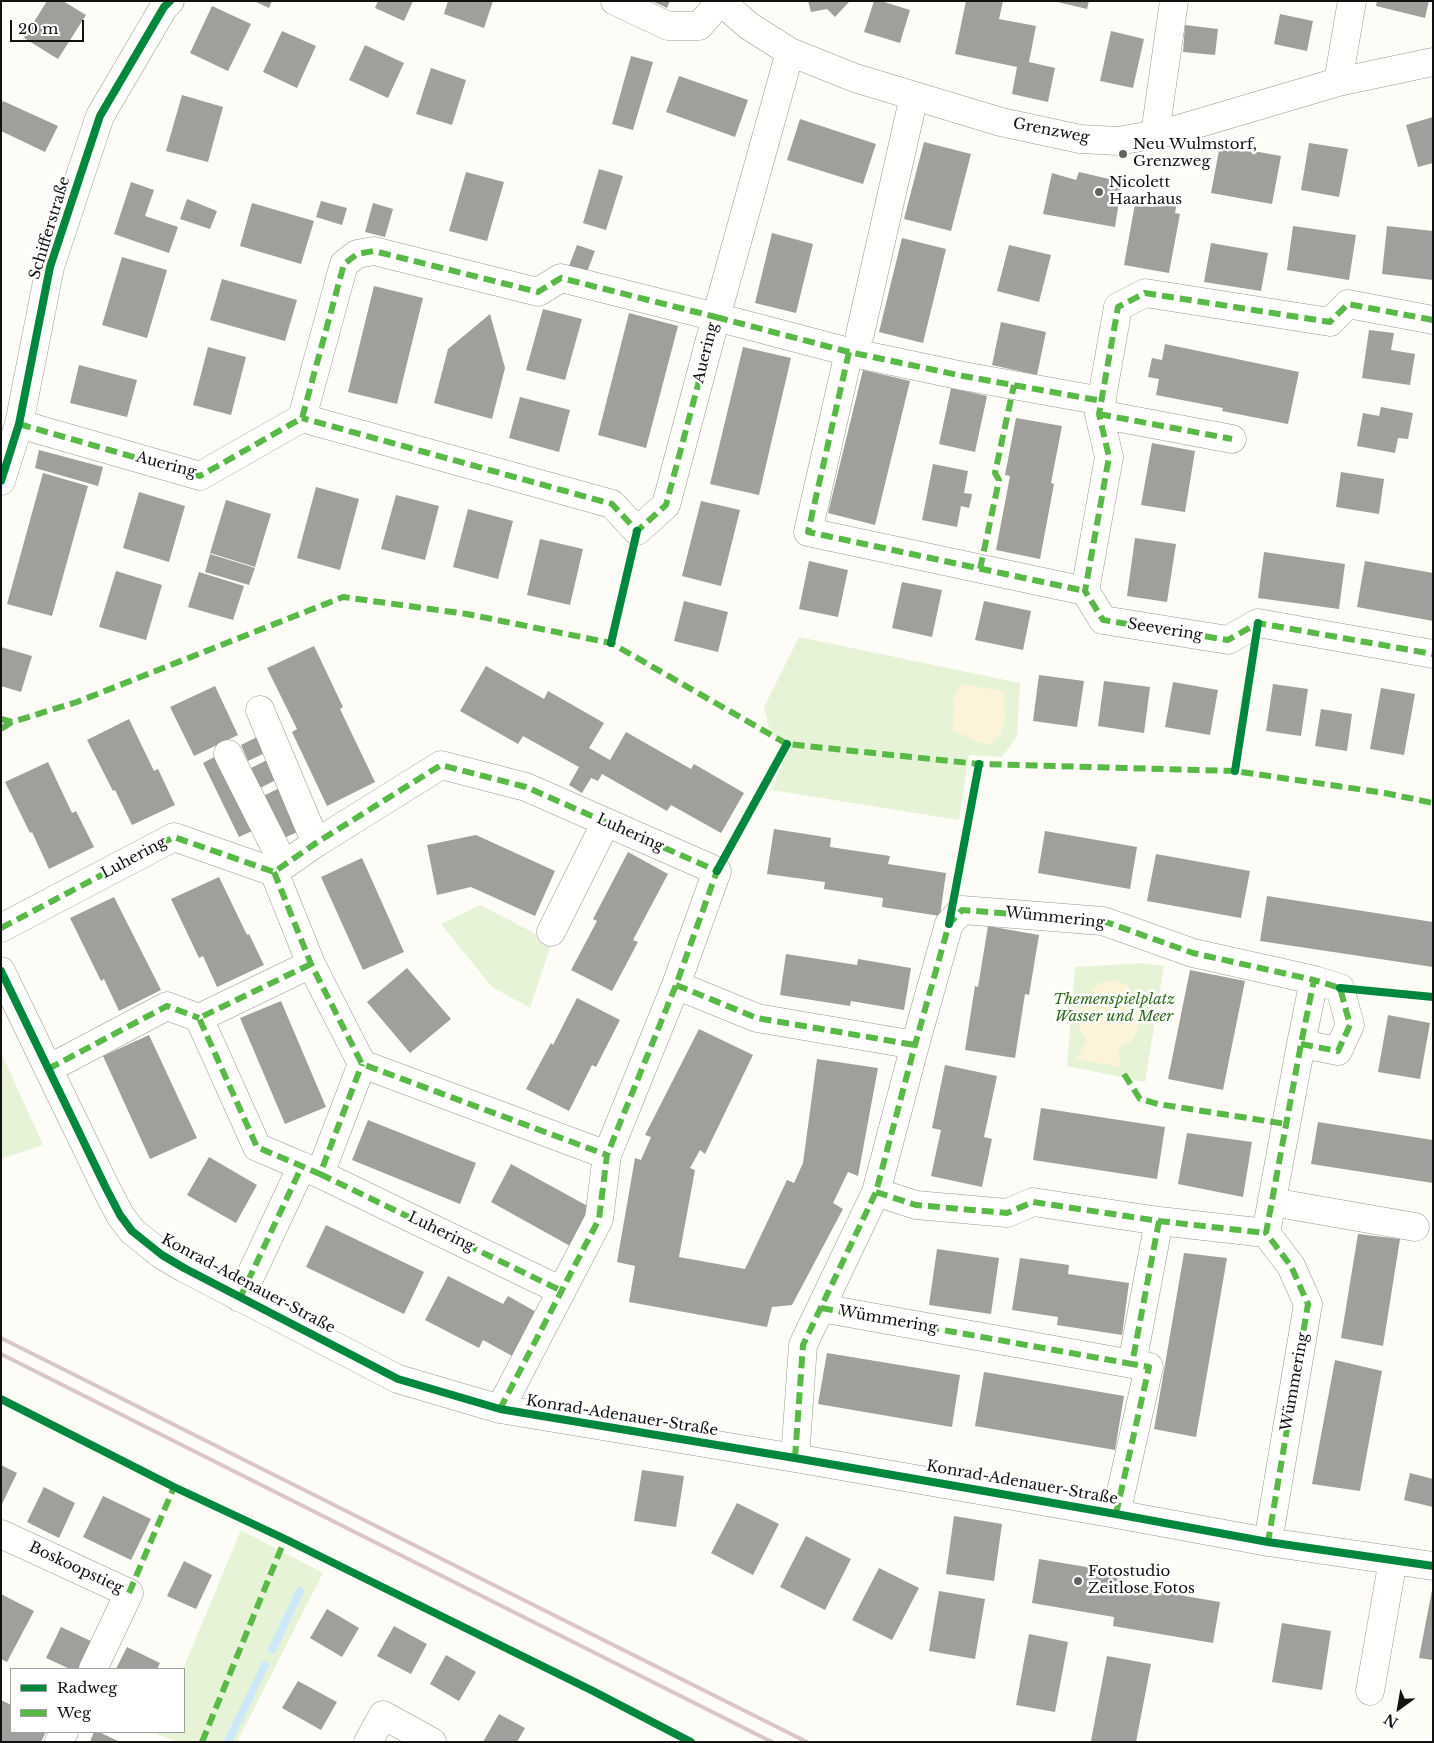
<!DOCTYPE html>
<meta charset="utf-8">
<style>
body{margin:0}
#map{position:relative;width:1434px;height:1743px;overflow:hidden;background:#fdfcf7;font-family:"Libre Baskerville",serif}
canvas{display:block}
.frame{position:absolute;inset:0;border:2px solid #111;pointer-events:none}
.legend{position:absolute;left:10px;top:1668px;width:175px;height:65px;box-sizing:border-box;background:#fff;border:1px solid #a0a0a0;margin:0;padding:6px 9px;list-style:none;font-size:15px;color:#111}
.legend li{display:flex;align-items:center;gap:10px;height:25px}
.legend b{width:25px;border:1px solid #a0a0a0}
.north{position:absolute;left:1374px;top:1683px;width:50px;height:50px;-webkit-text-stroke:4px #fff;paint-order:stroke;rotate:212deg;font-size:14px;font-weight:700;line-height:20px;text-align:center;color:#111}
.north::after{content:'';display:block;margin:auto;width:18px;height:22px;background:#111;clip-path:polygon(50% 0,100% 100%,50% 72%,0 100%)}
.scale{position:absolute;left:10px;top:20px;width:74px;height:22px;box-sizing:border-box;border:2px solid #111;border-top:0;padding-left:6px;font-size:15px;line-height:18px;white-space:nowrap;color:#111;-webkit-text-stroke:4px #fff;paint-order:stroke}
</style>
<div id="map">
<canvas width="1434" height="1743"></canvas>
<div class="frame"></div>
<ul class="legend">
<li><b style="height:6px;background:#00873e"></b>Radweg</li>
<li><b style="height:6px;background:#58b947"></b>Weg</li>
</ul>
<div class="north">N</div>
<div class="scale">20 m</div>
</div>
<script>
const ctx = document.querySelector('canvas').getContext('2d');
ctx.lineJoin = 'round';
function paint(path, color) { ctx.fillStyle = color; ctx.fill(path, 'evenodd'); }
const poly = rows => new Path2D(rows.map(r => 'M' + r).join(''));
function stroke(path, color, width, dash) { ctx.strokeStyle = color; ctx.lineWidth = width; ctx.lineCap = dash ? 'butt' : 'round'; ctx.setLineDash(dash || []); ctx.stroke(path); }
function drawText(font, color, halo, rows, align = 'center') {
  ctx.font = font + ' "Libre Baskerville",serif'; ctx.lineWidth = 5; ctx.setLineDash([]); ctx.textBaseline = 'middle'; ctx.strokeStyle = halo; ctx.fillStyle = color; for (const [text, x, y, turn = 0] of rows) {
    ctx.save(); ctx.translate(x, y); ctx.rotate((+turn || 0) * Math.PI / 180); ctx.textAlign = isNaN(turn) ? turn : align; if (halo) ctx.strokeText(text, 0, 0); ctx.fillText(text, 0, 0); ctx.restore();
  }
}
paint(poly([
 [799,637,1020,683,1017,737,1002,757,969,755,959,820,771,790,790,748,770,732,764,707],
 [480,905,552,942,530,1008,492,987,441,924],
 [1143,963,1164,966,1145,1082,1067,1066,1075,967],
 [1,1052,43,1145,1,1159],
 [241,1530,323,1573,237,1742,177,1742,156,1734,157,1732,184,1732,183,1669]
]), '#e7f3d7');
paint(poly([
 [962,684,1003,691,1005,718,1001,734,991,745,978,742,953,730,954,697],
 [1115,980,1129,986,1130,997,1138,1000,1139,1005,1138,1013,1139,1027,1131,1042,1118,1048,1121,1067,1076,1059,1087,1041,1080,1030,1077,1014,1086,997,1099,983]
]), '#fcf4d9');
stroke(poly([
 [272,1650,300,1591],
 [228,1742,265,1665]
]), '#cde8f7', 8);
paint(poly([
 [47,1,63,1,86,15,58,59,24,38],
 [254,1,272,1,269,8],
 [378,1,413,1,404,21,375,8],
 [448,1,493,1,484,28,444,14],
 [652,1,670,1,667,8],
 [808,1,850,1,835,17,827,9,811,12],
 [874,1,881,1,910,10,900,43,864,32],
 [966,1,1003,1,999,19,1036,26,1029,62,1055,68,1048,102,1012,94,1017,67,955,54],
 [1053,1,1089,1,1087,9],
 [1377,1,1429,1,1425,18,1376,6],
 [212,6,251,24,228,71,190,53],
 [1280,14,1313,21,1307,51,1274,44],
 [1185,25,1218,29,1215,55,1183,52],
 [282,31,316,46,297,88,263,72],
 [1111,31,1144,39,1133,88,1100,81],
 [365,45,404,63,388,98,349,80],
 [631,56,653,62,633,130,612,124],
 [431,68,466,80,452,125,416,114],
 [679,76,748,100,735,137,666,112],
 [182,95,223,107,208,162,166,151],
 [3,101,58,126,45,152,1,131,1,105],
 [1433,117,1433,163,1418,167,1406,125],
 [800,119,876,144,863,184,787,160],
 [924,142,971,154,951,231,904,219],
 [1309,143,1348,149,1339,197,1301,190],
 [1220,145,1281,156,1272,204,1211,193],
 [599,169,623,176,606,230,583,223],
 [466,172,504,182,487,241,449,231],
 [1079,172,1122,182,1115,227,1043,214,1052,173,1076,180],
 [131,182,154,190,145,216,178,227,169,253,114,234],
 [1155,198,1177,202,1175,213,1180,214,1169,273,1124,265,1135,204,1153,207],
 [187,199,217,211,210,229,180,219],
 [321,201,347,208,342,225,316,217],
 [252,203,314,221,301,264,240,246],
 [373,203,393,209,385,237,365,232],
 [1293,226,1356,235,1349,280,1287,270],
 [1387,226,1433,231,1433,280,1382,274],
 [772,233,813,244,796,313,755,303],
 [902,238,946,249,923,343,879,332],
 [1211,243,1268,253,1261,291,1204,282],
 [577,245,595,251,587,272,569,266],
 [1009,245,1051,255,1039,302,997,291],
 [122,257,167,270,147,338,102,325],
 [222,279,297,300,285,341,210,320],
 [374,286,423,298,397,404,348,392],
 [543,309,582,319,565,380,526,370],
 [629,313,678,326,646,448,598,435],
 [490,314,505,368,492,419,434,403,448,349],
 [1001,322,1046,332,1037,375,992,365],
 [1369,330,1394,333,1391,350,1415,354,1410,385,1362,378],
 [1165,344,1299,372,1288,424,1222,411,1223,408,1156,395,1159,379,1148,377,1152,358,1162,360],
 [208,347,246,357,231,415,193,405],
 [743,347,791,358,759,495,710,484],
 [79,365,137,380,127,417,70,403],
 [863,370,910,381,875,525,828,513],
 [951,388,987,396,975,452,939,444],
 [520,397,570,410,559,452,509,438],
 [1381,407,1413,413,1408,439,1398,438,1395,453,1357,446,1363,413,1379,416],
 [1016,418,1062,426,1051,483,1054,484,1040,559,996,550,1010,476,1005,475],
 [1152,443,1195,451,1185,512,1141,505],
 [39,450,103,467,98,486,35,468],
 [933,464,968,471,964,493,972,494,971,500,969,508,961,506,957,527,922,520],
 [1341,472,1384,479,1379,514,1336,507],
 [43,473,88,486,52,616,7,604],
 [316,487,359,499,340,570,297,558],
 [139,492,185,506,169,562,123,548],
 [396,495,439,506,425,560,381,549],
 [226,500,271,514,255,567,210,553],
 [701,501,740,510,721,586,682,576],
 [468,509,513,521,498,579,453,567],
 [1135,538,1176,544,1167,602,1127,596],
 [540,539,583,549,570,605,527,595],
 [1264,552,1345,564,1339,609,1258,598],
 [210,554,255,568,249,585,205,572],
 [809,561,848,570,838,617,799,609],
 [1365,561,1433,573,1433,621,1357,607],
 [116,571,162,585,146,640,99,627],
 [199,572,244,586,233,620,188,607],
 [902,582,942,590,932,637,892,628],
 [684,601,728,612,718,652,674,641],
 [984,601,1031,611,1023,650,975,640],
 [314,646,343,707,340,709,375,782,327,806,292,732,297,729,267,668],
 [1,647,32,656,21,692,1,686],
 [486,666,544,699,548,691,604,723,589,748,610,760,626,732,691,769,694,764,744,793,721,833,671,805,667,811,602,774,598,781,591,778,582,793,569,785,579,767,523,736,518,744,460,711],
 [1039,675,1084,681,1077,727,1033,721],
 [1104,681,1150,687,1144,733,1098,726],
 [1173,682,1218,690,1210,735,1165,727],
 [1273,684,1308,689,1301,736,1266,731],
 [215,686,238,735,194,756,170,707],
 [1381,688,1415,694,1404,755,1370,749],
 [1321,709,1352,714,1347,751,1315,746],
 [129,719,154,771,158,769,175,805,132,825,115,790,113,791,87,740],
 [259,736,267,752,248,761,241,745],
 [218,755,254,830,239,837,203,763],
 [267,760,276,780,260,788,251,768],
 [48,762,72,813,76,811,94,847,49,869,32,832,30,833,5,782],
 [284,786,304,829,284,838,263,796],
 [774,829,831,838,830,847,890,856,888,864,946,873,940,916,882,907,883,898,824,889,825,882,767,874],
 [1045,831,1137,847,1130,889,1038,873],
 [476,835,555,871,535,916,471,887,437,895,427,845],
 [628,852,668,874,633,940,638,942,612,991,571,970,597,921,593,919],
 [1156,854,1250,871,1241,918,1147,901],
 [362,858,404,952,363,970,321,877],
 [219,877,247,935,249,934,264,965,217,987,203,956,199,958,171,899],
 [1267,896,1433,922,1433,967,1260,941],
 [114,897,161,990,119,1011,104,979,101,981,70,918],
 [988,926,1039,935,1029,995,1025,994,1015,1058,965,1050,975,986,978,987],
 [786,954,857,965,858,959,911,968,904,1010,851,1001,850,1006,780,995],
 [407,968,451,1019,410,1053,367,1002],
 [1190,970,1245,981,1223,1090,1168,1079],
 [577,998,620,1020,596,1067,592,1065,569,1111,526,1089,551,1043,553,1045],
 [281,1001,326,1107,285,1124,240,1018],
 [1388,1015,1430,1023,1420,1079,1378,1072],
 [699,1029,753,1055,705,1154,700,1150,690,1168,695,1170,679,1257,745,1269,787,1180,794,1183,803,1163,817,1059,878,1068,858,1176,848,1172,833,1203,843,1209,792,1305,772,1307,767,1327,629,1302,635,1266,617,1262,635,1158,641,1160,651,1137,645,1135],
 [149,1035,197,1138,150,1159,103,1056],
 [945,1065,997,1076,984,1137,992,1139,982,1187,931,1176,941,1130,932,1128],
 [1041,1108,1165,1127,1157,1179,1033,1160],
 [368,1120,476,1163,460,1204,352,1160],
 [1318,1122,1433,1140,1433,1183,1311,1164],
 [1187,1133,1252,1142,1243,1197,1178,1184],
 [209,1157,257,1185,236,1223,187,1195],
 [511,1164,593,1209,572,1247,491,1202],
 [326,1225,424,1272,404,1314,306,1267],
 [1358,1234,1400,1239,1383,1346,1341,1338],
 [937,1249,999,1258,991,1314,929,1305],
 [1184,1253,1227,1258,1196,1437,1154,1429],
 [1020,1258,1069,1265,1068,1274,1129,1283,1122,1335,1057,1325,1058,1317,1012,1310],
 [448,1276,503,1304,508,1296,538,1313,514,1357,483,1340,479,1348,425,1320],
 [827,1353,960,1375,952,1427,818,1404],
 [1335,1360,1382,1371,1360,1491,1312,1484],
 [984,1372,1124,1396,1115,1450,975,1426],
 [1,1465,17,1473,1,1506],
 [642,1470,684,1476,676,1527,634,1521],
 [1410,1473,1433,1479,1433,1507,1404,1500],
 [44,1487,75,1503,59,1538,27,1522],
 [103,1496,151,1519,131,1560,83,1537],
 [737,1503,779,1524,753,1575,711,1553],
 [954,1516,1002,1524,994,1581,946,1574],
 [806,1536,851,1559,825,1610,780,1587],
 [1039,1559,1122,1573,1120,1585,1220,1602,1213,1643,1113,1626,1114,1617,1032,1603],
 [184,1561,212,1575,196,1609,167,1596],
 [879,1568,919,1588,892,1640,852,1620],
 [1432,1590,1433,1590,1433,1660,1419,1658],
 [939,1591,985,1599,975,1659,929,1651],
 [1,1594,34,1611,7,1662,1,1659],
 [327,1609,359,1628,342,1657,310,1638],
 [1282,1623,1331,1631,1322,1690,1272,1682],
 [394,1626,427,1644,411,1674,377,1656],
 [61,1627,95,1643,82,1669,70,1669,46,1658],
 [1029,1634,1068,1642,1055,1712,1016,1705],
 [127,1647,160,1663,157,1669,116,1669],
 [446,1655,476,1672,459,1701,430,1684],
 [1107,1656,1151,1664,1136,1742,1091,1741],
 [298,1681,337,1702,321,1730,282,1708],
 [1,1700,11,1705,11,1732,46,1732,41,1742,1,1742],
 [499,1714,525,1728,517,1742,483,1742],
 [94,1732,99,1732,120,1742,90,1742]
]), '#a19f9c');
const minor = poly([
 [615,1,668,26,699,26,721,1],
 [720,1,749,26,790,52,855,78,1001,122,1080,139,1118,141,1169,132,1338,82,1433,62],
 [1338,82,1352,1],
 [1155,134,1174,1],
 [720,303,790,52],
 [716,317,849,352,963,376,1102,401],
 [1433,320,1348,304,1330,322,1145,293,1118,307,1099,414,1109,457,1085,591,1103,620,1228,640,1258,623,1433,654],
 [860,334,914,96],
 [849,352,808,532,1085,591],
 [1099,414,1232,439],
 [19,424,200,476,302,418,344,264,357,254,374,251,538,292,561,278,716,317,666,505,637,531,612,504,302,418],
 [1,481,19,424,50,267,100,116,164,7,170,1],
 [260,710,316,843],
 [228,754,284,865],
 [274,872,311,964,362,1064,607,1155],
 [1,928,174,837,274,872,316,843,441,765,526,787,717,871,676,985,607,1155,599,1219,500,1409],
 [551,932,606,822],
 [311,964,199,1018,257,1147,320,1174,362,1064],
 [1,971,106,1188,120,1215,132,1231,162,1255,184,1268,398,1379,500,1409,795,1458,1116,1514,1268,1542,1433,1566],
 [676,985,757,1018,915,1045],
 [1301,1044,1338,1051,1350,1025,1340,988,1314,980],
 [48,1069,167,1006,199,1018],
 [320,1174,562,1291],
 [876,1192,916,1205,1007,1213,1033,1202,1159,1221,1266,1233],
 [1272,1202,1415,1227],
 [240,1298,302,1166],
 [821,1308,1132,1364,1159,1221],
 [795,1458,803,1345,876,1192,915,1045,949,924,962,910,1103,921,1193,953,1314,980,1301,1044,1266,1233,1291,1266,1308,1304,1268,1542],
 [1116,1514,1149,1367,1132,1364],
 [1,1534,129,1593,93,1669],
 [1370,1691,1393,1560],
 [59,1742,64,1732],
 [368,1742,383,1715,432,1742]
]);
stroke(minor, '#979795', 29);
stroke(minor, '#fffffe', 28);
stroke(poly([
 [1,1338,807,1742],
 [1,1354,772,1742]
]), '#d9c6c7', 4);
stroke(poly([
 [716,317,849,352,963,376,1102,401],
 [1433,320,1348,304,1330,322,1145,293,1118,307,1099,414,1109,457,1085,591,1103,620,1228,640,1258,623,1433,654],
 [849,352,808,532,1085,591],
 [1099,414,1232,439],
 [19,424,200,476,302,418,344,264,357,254,374,251,538,292,561,278,716,317,666,505,637,531,612,504,302,418],
 [980,569,999,480,995,473,1014,385],
 [1,719,12,722,77,702,343,597,467,614,611,643,787,744,979,764,1235,771,1385,793,1433,803],
 [1,729,12,722],
 [274,872,311,964,362,1064,607,1155],
 [1,928,174,837,274,872,316,843,441,765,526,787,717,871,676,985,607,1155,599,1219,500,1409],
 [311,964,199,1018,257,1147,320,1174,362,1064],
 [676,985,757,1018,915,1045],
 [1301,1044,1338,1051,1350,1025,1340,988,1314,980],
 [48,1069,167,1006,199,1018],
 [1124,1074,1140,1099,1158,1104,1286,1124],
 [320,1174,562,1291],
 [876,1192,916,1205,1007,1213,1033,1202,1159,1221,1266,1233],
 [240,1298,302,1166],
 [821,1308,1132,1364,1159,1221],
 [795,1458,803,1345,876,1192,915,1045,949,924,962,910,1103,921,1193,953,1314,980,1301,1044,1266,1233,1291,1266,1308,1304,1268,1542],
 [1116,1514,1149,1367,1132,1364],
 [129,1593,174,1487],
 [202,1742,285,1539]
]), '#58b947', 6, [12, 6]);
stroke(poly([
 [1,481,19,424,50,267,100,116,164,7,170,1],
 [611,643,637,531],
 [1235,771,1258,623],
 [717,871,787,744],
 [949,924,979,764],
 [1,971,106,1188,120,1215,132,1231,162,1255,184,1268,398,1379,500,1409,795,1458,1116,1514,1268,1542,1433,1566],
 [1340,988,1433,997],
 [1,1399,174,1487,285,1539,593,1691,691,1742]
]), '#00873e', 8);
for (const [x, y, r, color] of [
 [1123,154,5,"#646362"],
 [1099,192,5,"#646362"],
 [1078,1581,5,"#646362"]
]) { const dot = new Path2D(); dot.arc(x, y, r, 0, 2 * Math.PI); ctx.fillStyle = color; ctx.fill(dot); stroke(dot, '#fff', 2); }
drawText('15px', '#111', '#fff', [
 ["Grenzweg",1051,131,11],
 ["Schifferstraße",50,228,-73],
 ["Auering",706,353,-76],
 ["Auering",166,465,15],
 ["Seevering",1165,630,9],
 ["Luhering",630,833,24],
 ["Luhering",134,858,-28],
 ["Wümmering",1055,918,6],
 ["Luhering",441,1232,26],
 ["Konrad-Adenauer-Straße",248,1284,28],
 ["Wümmering",888,1320,10],
 ["Wümmering",1295,1382,-80],
 ["Konrad-Adenauer-Straße",622,1416,9],
 ["Konrad-Adenauer-Straße",1022,1483,10],
 ["Boskoopstieg",76,1568,25]
]);
drawText('15px', '#111', '#fff', [
 ["Neu Wulmstorf,",1133,145],
 ["Grenzweg",1133,162],
 ["Nicolett",1109,183],
 ["Haarhaus",1109,200],
 ["Fotostudio",1088,1572],
 ["Zeitlose Fotos",1088,1589]
], 'left');
drawText('italic 15px', '#2f6b1f', '#fff', [
 ["Themenspielplatz",1114,1000],
 ["Wasser und Meer",1114,1017]
]);
</script>
